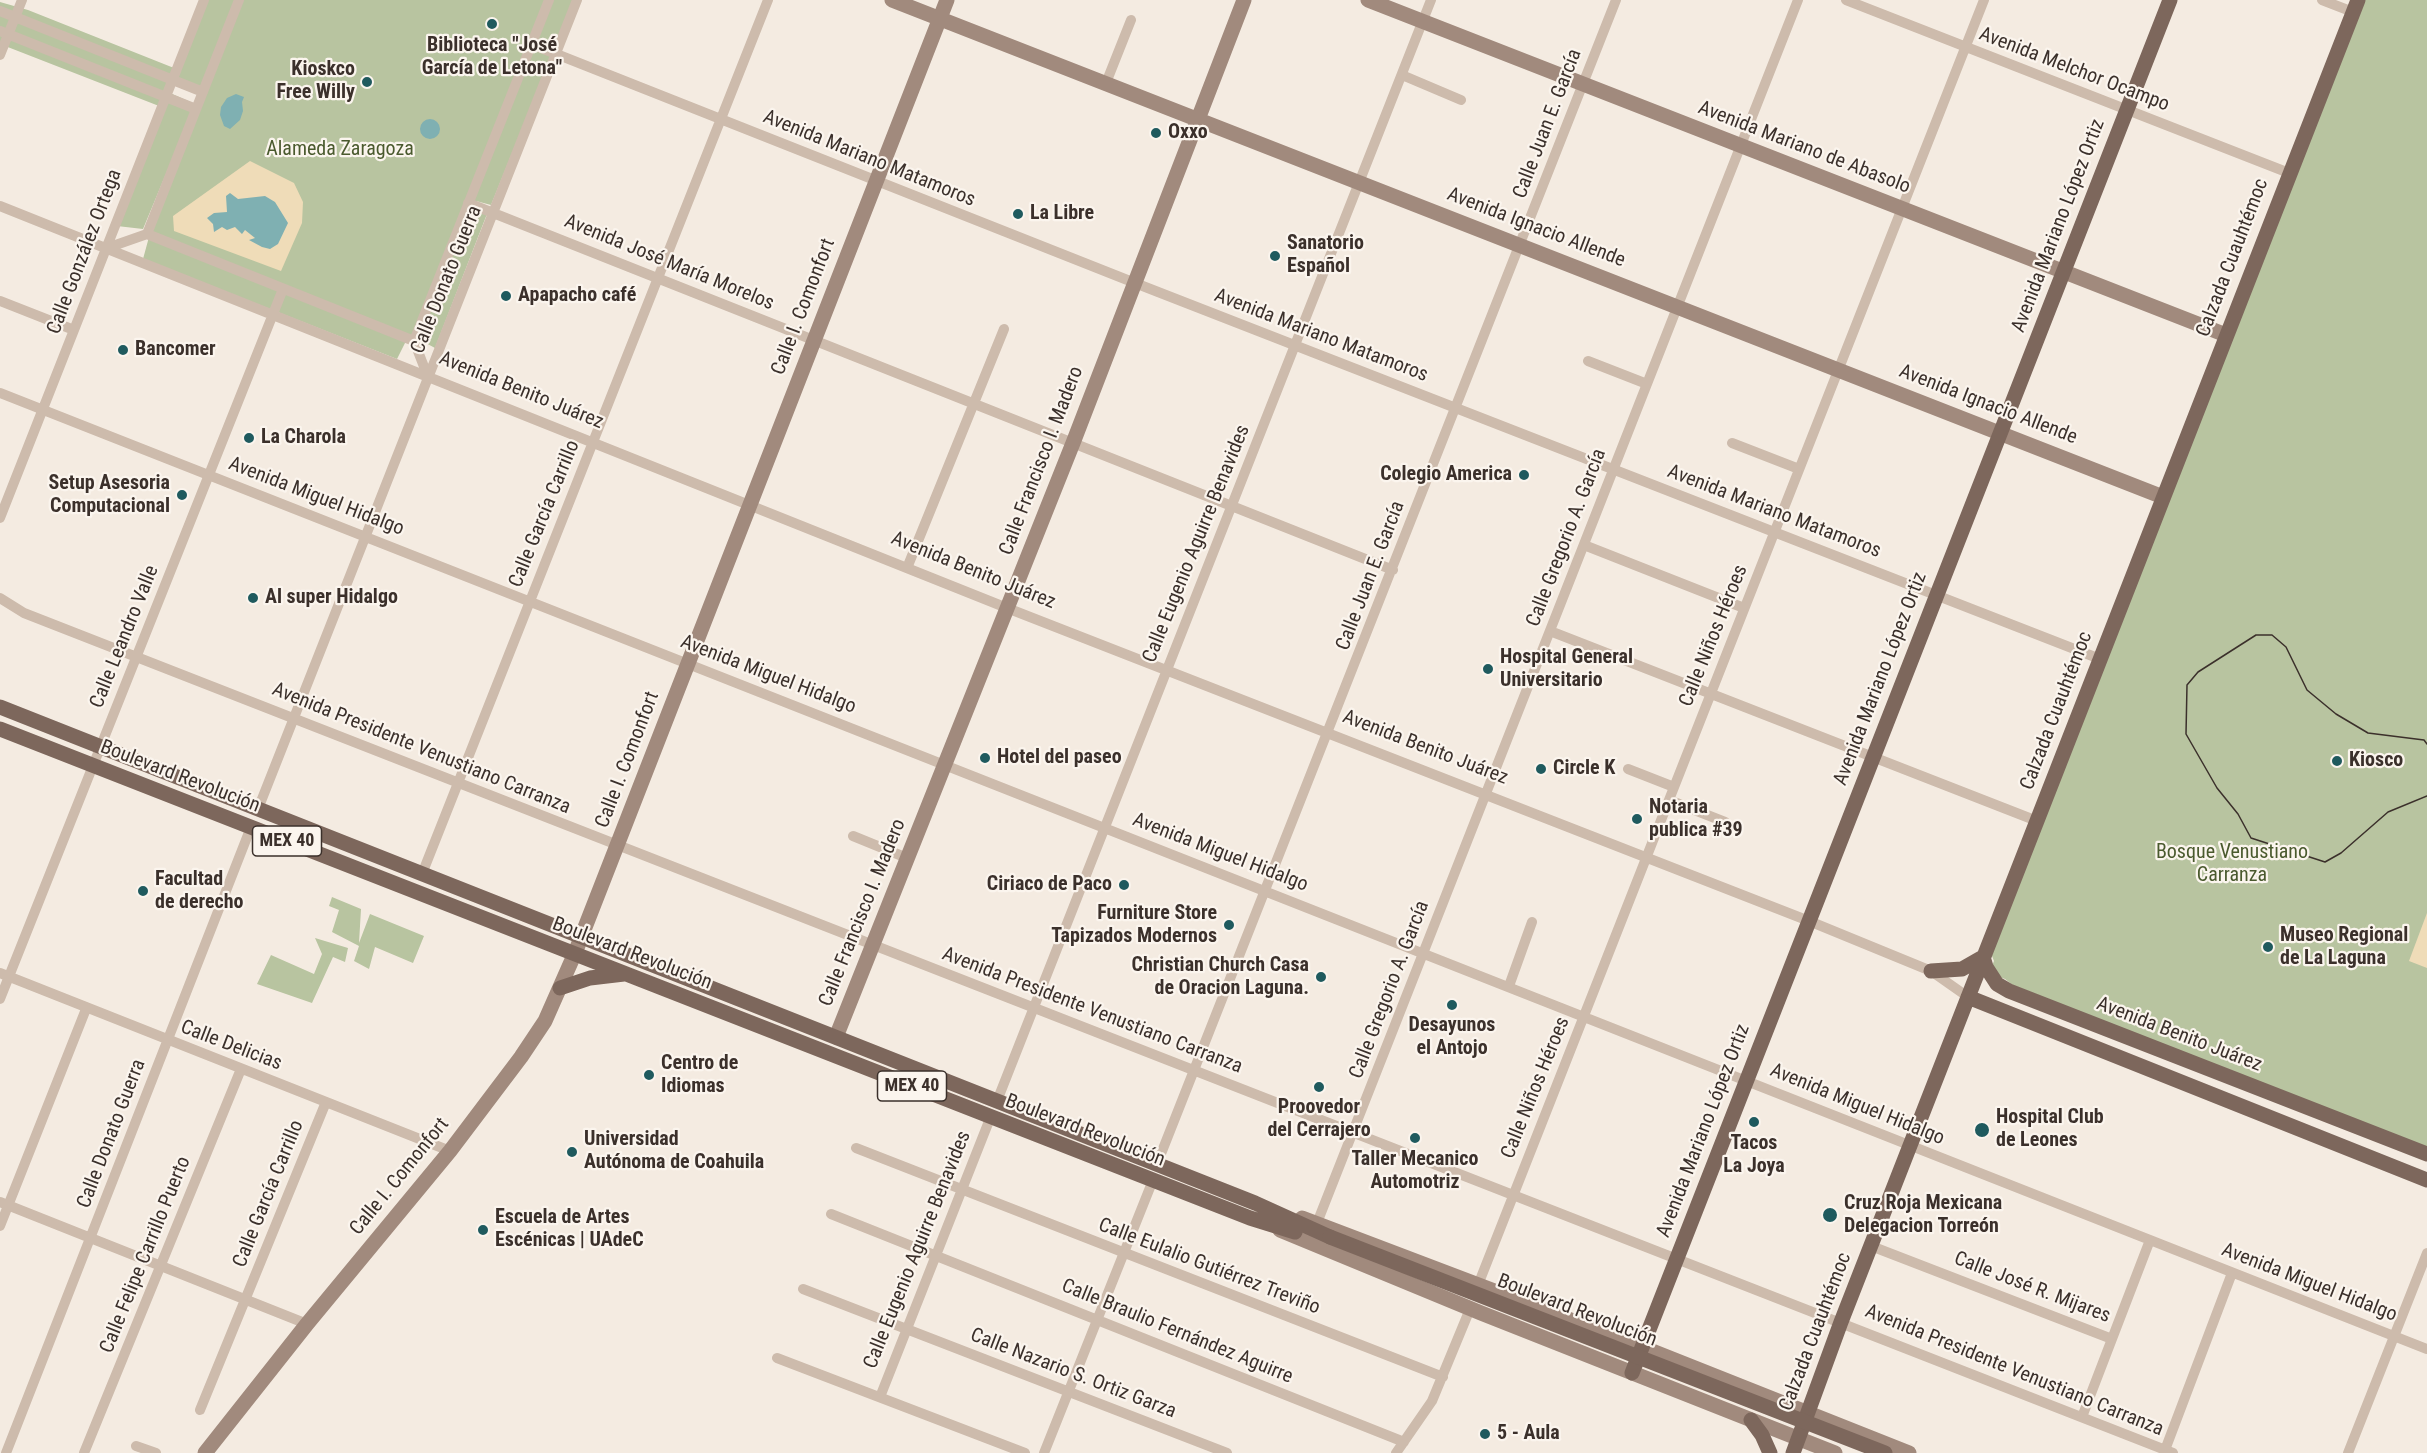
<!DOCTYPE html>
<meta charset="utf-8">
<style>
body{margin:0}
canvas{display:block;background:#f4ebe1}
</style>
<canvas width="2427" height="1453"></canvas>
<script>
const ctx = document.querySelector('canvas').getContext('2d');
ctx.lineJoin = 'round';
function paint(path, color) { ctx.fillStyle = color; ctx.fill(path, 'evenodd'); }
const poly = rows => new Path2D(rows.map(r => 'M' + r).join(''));
function stroke(path, color, width, dash) { ctx.strokeStyle = color; ctx.lineWidth = width; ctx.lineCap = dash ? 'butt' : 'round'; ctx.setLineDash(dash || []); ctx.stroke(path); }
function drawText(font, color, halo, rows, align = 'center') {
  ctx.font = font + ' "Roboto Condensed",sans-serif'; ctx.lineWidth = 4.5; ctx.setLineDash([]); ctx.textBaseline = 'middle'; ctx.strokeStyle = halo; ctx.fillStyle = color; for (const [text, x, y, turn = 0] of rows) {
    ctx.save(); ctx.translate(x, y); ctx.rotate((+turn || 0) * Math.PI / 180); ctx.textAlign = isNaN(turn) ? turn : align; if (halo) ctx.strokeText(text, 0, 0); ctx.fillText(text, 0, 0); ctx.restore();
  }
}
paint(poly([
 [207,0,235,0,201,87,178,78],
 [243,0,574,0,491,205,476,201,487,214,435,348,422,341,419,346,406,341,397,359,143,259,149,237],
 [2363,0,2427,0,2427,1154,2018,989,2005,979,1989,973,1994,961,1990,951],
 [0,2,28,10,174,68,159,106,0,44],
 [170,93,195,104,143,229,117,226],
 [332,897,361,909,359,943,370,914,424,936,413,963,375,947,369,969,354,961,359,946,332,932,339,910,329,906],
 [315,938,348,948,345,962,333,957,312,1003,257,984,271,955,314,974,322,954]
]), '#b8c4a0');
paint(poly([
 [250,161,294,183,303,202,302,223,281,271,174,231,173,216],
 [2427,913,2427,968,2409,961]
]), '#efdcb8');
paint(poly([
 [236,94,244,97,242,102,243,111,240,120,230,129,224,126,220,115,221,107,227,98],
 '420 129a10 10 0 1 1 20 0a10 10 0 1 1-20 0Z',
 [230,193,238,199,265,196,275,202,288,223,278,244,270,249,262,247,249,240,255,238,245,230,242,234,235,227,227,230,222,227,214,232,213,224,207,218,214,213,227,212,226,196]
]), '#7fb0b2');
stroke(poly([
 [1846,0,2289,173],
 [2322,0,2353,12],
 [0,11,203,92],
 [0,31,196,109],
 [531,44,1135,283,2100,659],
 [0,55,22,0],
 [1402,75,1461,100],
 [1106,83,1131,20],
 [468,203,1393,570],
 [0,206,1007,608,1809,921,1931,971,1968,997],
 [147,234,414,341,549,0],
 [107,248,147,234,239,0],
 [0,301,74,330],
 [414,341,428,377],
 [1588,361,1647,384],
 [0,393,2427,1349],
 [1732,443,1799,469],
 [0,518,204,0],
 [1584,545,1744,608],
 [907,568,1004,329],
 [0,598,24,613,2173,1453],
 [1550,631,2037,821],
 [1628,769,1674,787],
 [1669,800,1725,822],
 [258,809,577,0],
 [853,836,907,858],
 [422,874,768,0],
 [0,973,450,1151],
 [1509,986,1532,922],
 [0,999,283,289],
 [997,1101,1431,0],
 [856,1148,1443,1377],
 [1157,1164,1616,0],
 [0,1202,307,1324],
 [831,1214,1404,1442],
 [1317,1223,1798,0],
 [0,1226,86,1009],
 [1871,1246,2112,1339],
 [1478,1285,1984,0],
 [803,1289,1227,1453],
 [777,1358,1025,1453],
 [880,1397,991,1116],
 [200,1410,326,1102],
 [2082,1417,2150,1240],
 [136,1446,156,1453],
 [2165,1450,2232,1273],
 [6,1453,251,827],
 [84,1453,241,1069],
 [1044,1453,1153,1180],
 [1396,1453,1432,1401,1470,1309],
 [2348,1453,2427,1253]
]), '#cdbbac', 10);
stroke(poly([
 [892,0,2163,497],
 [1368,0,2226,335],
 [836,1037,1073,443,1244,0],
 [1302,1218,1642,1347,1909,1453],
 [1280,1230,1481,1313,1835,1453],
 [205,1453,307,1324,450,1151,521,1057,545,1021,575,953,947,0]
]), '#a18a7d', 15);
stroke(poly([
 [0,707,1255,1203,1330,1237],
 [0,729,1250,1218,1295,1232],
 [1931,971,1962,969,1983,957,1986,967,1997,984,2009,991,2427,1154],
 [560,988,590,978,624,974],
 [1968,997,2427,1180],
 [1632,1373,2170,0],
 [1751,1420,1762,1435,1770,1453],
 [1793,1453,1841,1322,2358,0]
]), '#7d675c', 15);
stroke(poly([
 [2427,744,2424,740,2368,733,2336,714,2307,690,2286,647,2272,635,2256,635,2198,672,2187,685,2186,734,2217,788,2238,814,2251,838,2325,862,2341,853,2388,812,2427,796]
]), '#3b302b', 1.5);
stroke(poly([
 [1330,1237,1885,1453]
]), '#7d675c', 15);
for (const [x, y, r, color] of [
 [492,24,6,"#1f5a5e"],
 [367,82,6,"#1f5a5e"],
 [1156,133,6,"#1f5a5e"],
 [1018,214,6,"#1f5a5e"],
 [1275,256,6,"#1f5a5e"],
 [506,296,6,"#1f5a5e"],
 [123,350,6,"#1f5a5e"],
 [249,438,6,"#1f5a5e"],
 [1524,475,6,"#1f5a5e"],
 [182,495,6,"#1f5a5e"],
 [253,598,6,"#1f5a5e"],
 [1488,669,6,"#1f5a5e"],
 [985,758,6,"#1f5a5e"],
 [2337,761,6,"#1f5a5e"],
 [1541,769,6,"#1f5a5e"],
 [1637,819,6,"#1f5a5e"],
 [1124,885,6,"#1f5a5e"],
 [143,891,6,"#1f5a5e"],
 [1229,925,6,"#1f5a5e"],
 [2268,947,6,"#1f5a5e"],
 [1321,977,6,"#1f5a5e"],
 [1452,1005,6,"#1f5a5e"],
 [649,1075,6,"#1f5a5e"],
 [1319,1087,6,"#1f5a5e"],
 [1754,1122,6,"#1f5a5e"],
 [1982,1130,8,"#1f5a5e"],
 [1415,1138,6,"#1f5a5e"],
 [572,1152,6,"#1f5a5e"],
 [1830,1215,8,"#1f5a5e"],
 [483,1230,6,"#1f5a5e"],
 [1485,1434,6,"#1f5a5e"]
]) { const dot = new Path2D(); dot.arc(x, y, r, 0, 2 * Math.PI); ctx.fillStyle = color; ctx.fill(dot); stroke(dot, '#fbf5ee', 2); }
for (const [x, y, w] of [
 [287,841,69],
 [912,1086,69]
]) { const box = new Path2D(); box.roundRect(x - w / 2, y - 15, w, 30, 4.5); ctx.fillStyle = '#fbf5ee'; ctx.fill(box); stroke(box, '#3b302b', 1.5); }
drawText('bold 18px', '#3b302b', null, [
 ["MEX 40",287,841],
 ["MEX 40",912,1086]
]);
drawText('bold 20px', '#3b302b', '#fbf5ee', [
 ["Biblioteca \"José",492,46,"center"],
 ["García de Letona\"",492,69,"center"],
 ["Kioskco",355,70,"right"],
 ["Free Willy",355,93,"right"],
 ["Oxxo",1168,133],
 ["La Libre",1030,214],
 ["Sanatorio",1287,244],
 ["Español",1287,267],
 ["Apapacho café",518,296],
 ["Bancomer",135,350],
 ["La Charola",261,438],
 ["Colegio America",1512,475,"right"],
 ["Setup Asesoria",170,484,"right"],
 ["Computacional",170,507,"right"],
 ["Al super Hidalgo",265,598],
 ["Hospital General",1500,658],
 ["Universitario",1500,681],
 ["Hotel del paseo",997,758],
 ["Kiosco",2349,761],
 ["Circle K",1553,769],
 ["Notaria",1649,808],
 ["publica #39",1649,831],
 ["Facultad",155,880],
 ["de derecho",155,903],
 ["Ciriaco de Paco",1112,885,"right"],
 ["Furniture Store",1217,914,"right"],
 ["Tapizados Modernos",1217,937,"right"],
 ["Museo Regional",2280,936],
 ["de La Laguna",2280,959],
 ["Christian Church Casa",1309,966,"right"],
 ["de Oracion Laguna.",1309,989,"right"],
 ["Desayunos",1452,1026,"center"],
 ["el Antojo",1452,1049,"center"],
 ["Centro de",661,1064],
 ["Idiomas",661,1087],
 ["Proovedor",1319,1108,"center"],
 ["del Cerrajero",1319,1131,"center"],
 ["Hospital Club",1996,1118],
 ["de Leones",1996,1141],
 ["Universidad",584,1140],
 ["Autónoma de Coahuila",584,1163],
 ["Tacos",1754,1144,"center"],
 ["La Joya",1754,1167,"center"],
 ["Taller Mecanico",1415,1160,"center"],
 ["Automotriz",1415,1183,"center"],
 ["Cruz Roja Mexicana",1844,1204],
 ["Delegacion Torreón",1844,1227],
 ["Escuela de Artes",495,1218],
 ["Escénicas | UAdeC",495,1241],
 ["5 - Aula",1497,1434]
], 'left');
drawText('20px', '#3b302b', '#fbf5ee', [
 ["Avenida Melchor Ocampo",2074,70,21],
 ["Calle Juan E. García",1548,124,-69],
 ["Avenida Mariano de Abasolo",1804,148,21],
 ["Avenida Mariano Matamoros",869,159,22],
 ["Avenida Mariano López Ortiz",2059,226,-69],
 ["Avenida Ignacio Allende",1536,228,21],
 ["Calle González Ortega",85,252,-69],
 ["Calzada Cuauhtémoc",2233,258,-69],
 ["Avenida José María Morelos",669,263,22],
 ["Calle Donato Guerra",447,280,-68],
 ["Calle I. Comonfort",804,307,-69],
 ["Avenida Mariano Matamoros",1321,336,21],
 ["Avenida Benito Juárez",521,391,22],
 ["Avenida Ignacio Allende",1988,405,21],
 ["Calle Francisco I. Madero",1042,461,-69],
 ["Avenida Miguel Hidalgo",316,497,21],
 ["Avenida Mariano Matamoros",1774,512,21],
 ["Calle García Carrillo",545,514,-68],
 ["Calle Gregorio A. García",1567,538,-69],
 ["Calle Eugenio Aguirre Benavides",1197,544,-68],
 ["Avenida Benito Juárez",973,571,22],
 ["Calle Juan E. García",1371,576,-69],
 ["Calle Niños Héroes",1714,636,-68],
 ["Calle Leandro Valle",125,637,-68],
 ["Avenida Miguel Hidalgo",768,675,21],
 ["Avenida Mariano López Ortiz",1881,679,-69],
 ["Calzada Cuauhtémoc",2057,711,-69],
 ["Avenida Benito Juárez",1425,748,21],
 ["Avenida Presidente Venustiano Carranza",421,749,22],
 ["Calle I. Comonfort",628,760,-69],
 ["Boulevard Revolución",180,777,21],
 ["Avenida Miguel Hidalgo",1220,853,21],
 ["Calle Francisco I. Madero",863,913,-68],
 ["Boulevard Revolución",632,954,21],
 ["Calle Gregorio A. García",1390,990,-69],
 ["Avenida Presidente Venustiano Carranza",1092,1011,21],
 ["Avenida Benito Juárez",2179,1035,21],
 ["Calle Delicias",231,1046,21],
 ["Calle Niños Héroes",1536,1088,-68],
 ["Avenida Miguel Hidalgo",1857,1105,22],
 ["Boulevard Revolución",1085,1131,21],
 ["Avenida Mariano López Ortiz",1704,1131,-69],
 ["Calle Donato Guerra",112,1134,-69],
 ["Calle I. Comonfort",400,1177,-51],
 ["Calle García Carrillo",269,1194,-68],
 ["Calle Eugenio Aguirre Benavides",918,1250,-68],
 ["Calle Felipe Carrillo Puerto",146,1255,-68],
 ["Calle Eulalio Gutiérrez Treviño",1209,1267,21],
 ["Avenida Miguel Hidalgo",2309,1283,21],
 ["Calle José R. Mijares",2032,1288,21],
 ["Boulevard Revolución",1577,1311,21],
 ["Calle Braulio Fernández Aguirre",1177,1332,22],
 ["Calzada Cuauhtémoc",1816,1332,-69],
 ["Avenida Presidente Venustiano Carranza",2014,1371,22],
 ["Calle Nazario S. Ortiz Garza",1073,1374,21]
]);
drawText('20px', '#4a5a2e', '#fbf5ee', [
 ["Alameda Zaragoza",340,150],
 ["Bosque Venustiano",2232,853],
 ["Carranza",2232,876]
]);
</script>
